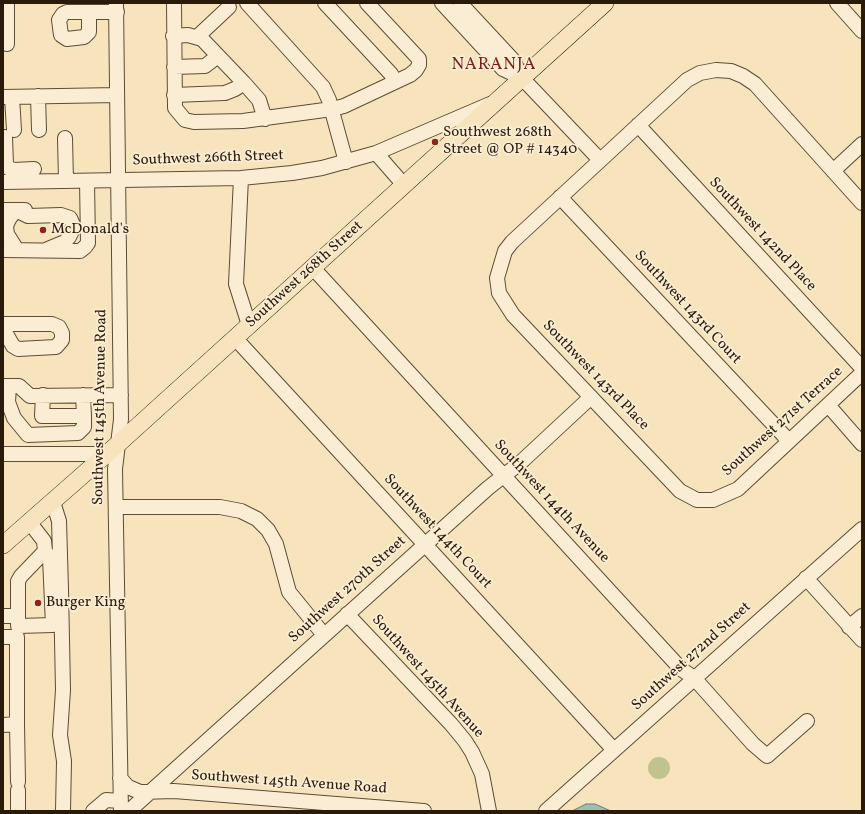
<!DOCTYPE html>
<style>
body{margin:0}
#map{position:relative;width:865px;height:814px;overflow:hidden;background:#f8e4bc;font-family:Vollkorn,serif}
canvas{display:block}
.frame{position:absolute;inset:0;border:4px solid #291a0a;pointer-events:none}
</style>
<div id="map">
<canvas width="865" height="814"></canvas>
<div class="frame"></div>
</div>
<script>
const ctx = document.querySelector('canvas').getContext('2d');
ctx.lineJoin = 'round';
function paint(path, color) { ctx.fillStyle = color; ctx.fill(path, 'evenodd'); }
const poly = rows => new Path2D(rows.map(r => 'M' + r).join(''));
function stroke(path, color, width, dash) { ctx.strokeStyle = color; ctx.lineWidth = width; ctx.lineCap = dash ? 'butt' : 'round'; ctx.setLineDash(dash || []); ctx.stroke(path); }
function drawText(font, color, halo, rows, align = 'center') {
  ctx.font = font + ' Vollkorn,serif'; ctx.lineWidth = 3.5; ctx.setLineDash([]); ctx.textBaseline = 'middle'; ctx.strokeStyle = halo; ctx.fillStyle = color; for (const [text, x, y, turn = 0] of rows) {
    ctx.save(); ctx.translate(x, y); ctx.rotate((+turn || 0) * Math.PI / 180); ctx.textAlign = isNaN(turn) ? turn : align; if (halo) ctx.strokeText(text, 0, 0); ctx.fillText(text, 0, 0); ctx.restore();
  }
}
paint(poly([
 '648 768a11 11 0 1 1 22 0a11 11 0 1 1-22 0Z'
]), '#c0c38e');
const water = poly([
 [586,804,595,804,611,811,572,811,586,804]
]);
paint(water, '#9dbeb4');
stroke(water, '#6f7c70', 1);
const minor = poly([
 [116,3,121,419,115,469,121,811],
 [174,3,175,108,185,120,194,122,243,121,332,109,344,106,410,75,416,70,419,65,419,59,367,3],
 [247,3,323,87,329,100,346,162],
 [325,3,391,74,395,82],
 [442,3,503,69,522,78],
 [460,3,513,60,522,78,600,160],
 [837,3,862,31],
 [89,12,89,32,84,37,67,39,61,35,59,20,63,14,67,12,117,12],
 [173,36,188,35,202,39,244,83],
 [197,37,229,7],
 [7,44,7,3],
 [174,67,205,66,218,56],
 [174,95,225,93,235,89,244,83,259,100,265,119],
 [38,96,39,130],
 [3,97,117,95],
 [12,97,14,130],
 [638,125,862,368],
 [5,137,6,164,8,168,14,170,34,169],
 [65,138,66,181],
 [376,153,404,185],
 [833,171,862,144],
 [241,178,236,284,249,325],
 [3,182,241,178,292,173,322,168,376,153,490,104],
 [560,197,789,441],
 [862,203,755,84,743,76,731,71,716,70,700,73,687,80,512,242,505,251,497,278,499,293,513,315,680,491,697,500,713,500,738,489,862,373],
 [3,210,25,210],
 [16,210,28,216,61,215,70,218,74,227,69,237,65,242,48,249],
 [16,210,9,219,6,226,7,234,17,250],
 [3,250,80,251,85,247,88,243,87,181],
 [313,268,681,669,694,678,753,744,767,756,807,721],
 [3,324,52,324,59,327,62,333,62,340,56,347,18,349,13,346,5,332,3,332],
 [235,338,614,750],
 [3,386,19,386,30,396,121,395],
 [9,386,8,402,14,418,28,435,78,433,84,427,84,416],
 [43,395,42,416,84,416,83,395],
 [828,405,862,444],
 [3,454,106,454],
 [53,502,59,521,61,589,63,690,60,735,64,761,63,811],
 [116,507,220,507,241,511,257,519,268,530,276,544,289,592,324,635],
 [806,578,862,640],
 [347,614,451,724,465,741,472,752,482,774,489,811],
 [3,616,18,616,18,581,21,576,45,551,44,541,30,523],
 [18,616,18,626,53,625,50,558,45,551],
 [849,627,862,616],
 [3,637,17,637,17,724],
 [3,725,17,724,18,782],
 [120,778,128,787,140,792,174,791,424,811],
 [18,811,18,790],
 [93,811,106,800,120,801],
 [129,811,488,488,520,463,591,397],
 [546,811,862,529]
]);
const major = poly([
 [3,545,118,444,605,3]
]);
stroke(minor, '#5d4c36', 16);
stroke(major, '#291a0a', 18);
stroke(minor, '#faedd3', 14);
stroke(major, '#f8e4bc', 17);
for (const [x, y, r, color] of [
 [435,142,4,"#8f2418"],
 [43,230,4,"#8f2418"],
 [38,603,4,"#8f2418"]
]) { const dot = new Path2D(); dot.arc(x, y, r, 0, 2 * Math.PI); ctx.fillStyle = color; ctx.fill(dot); stroke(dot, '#faedd3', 1.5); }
drawText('15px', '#291a0a', '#faedd3', [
 ["Southwest 268th",443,133],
 ["Street @ OP # 14340",443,150],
 ["McDonald's",51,230],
 ["Burger King",46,603]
], 'left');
drawText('15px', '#291a0a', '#faedd3', [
 ["Southwest 266th Street",208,159,-2],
 ["Southwest 142nd Place",762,235,47],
 ["Southwest 268th Street",305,275,-42],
 ["Southwest 143rd Court",687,308,47],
 ["Southwest 143rd Place",595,376,46],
 ["Southwest 145th Avenue Road",101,407,-89],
 ["Southwest 271st Terrace",783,422,-42],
 ["Southwest 144th Avenue",551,502,47],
 ["Southwest 144th Court",437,532,47],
 ["Southwest 270th Street",348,590,-42],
 ["Southwest 272nd Street",692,657,-42],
 ["Southwest 145th Avenue",427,677,48],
 ["Southwest 145th Avenue Road",289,783,4]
]);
ctx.letterSpacing = '1px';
drawText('17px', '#7a1f14', '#faedd3', [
 ["NARANJA",494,66]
]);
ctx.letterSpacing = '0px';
</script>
